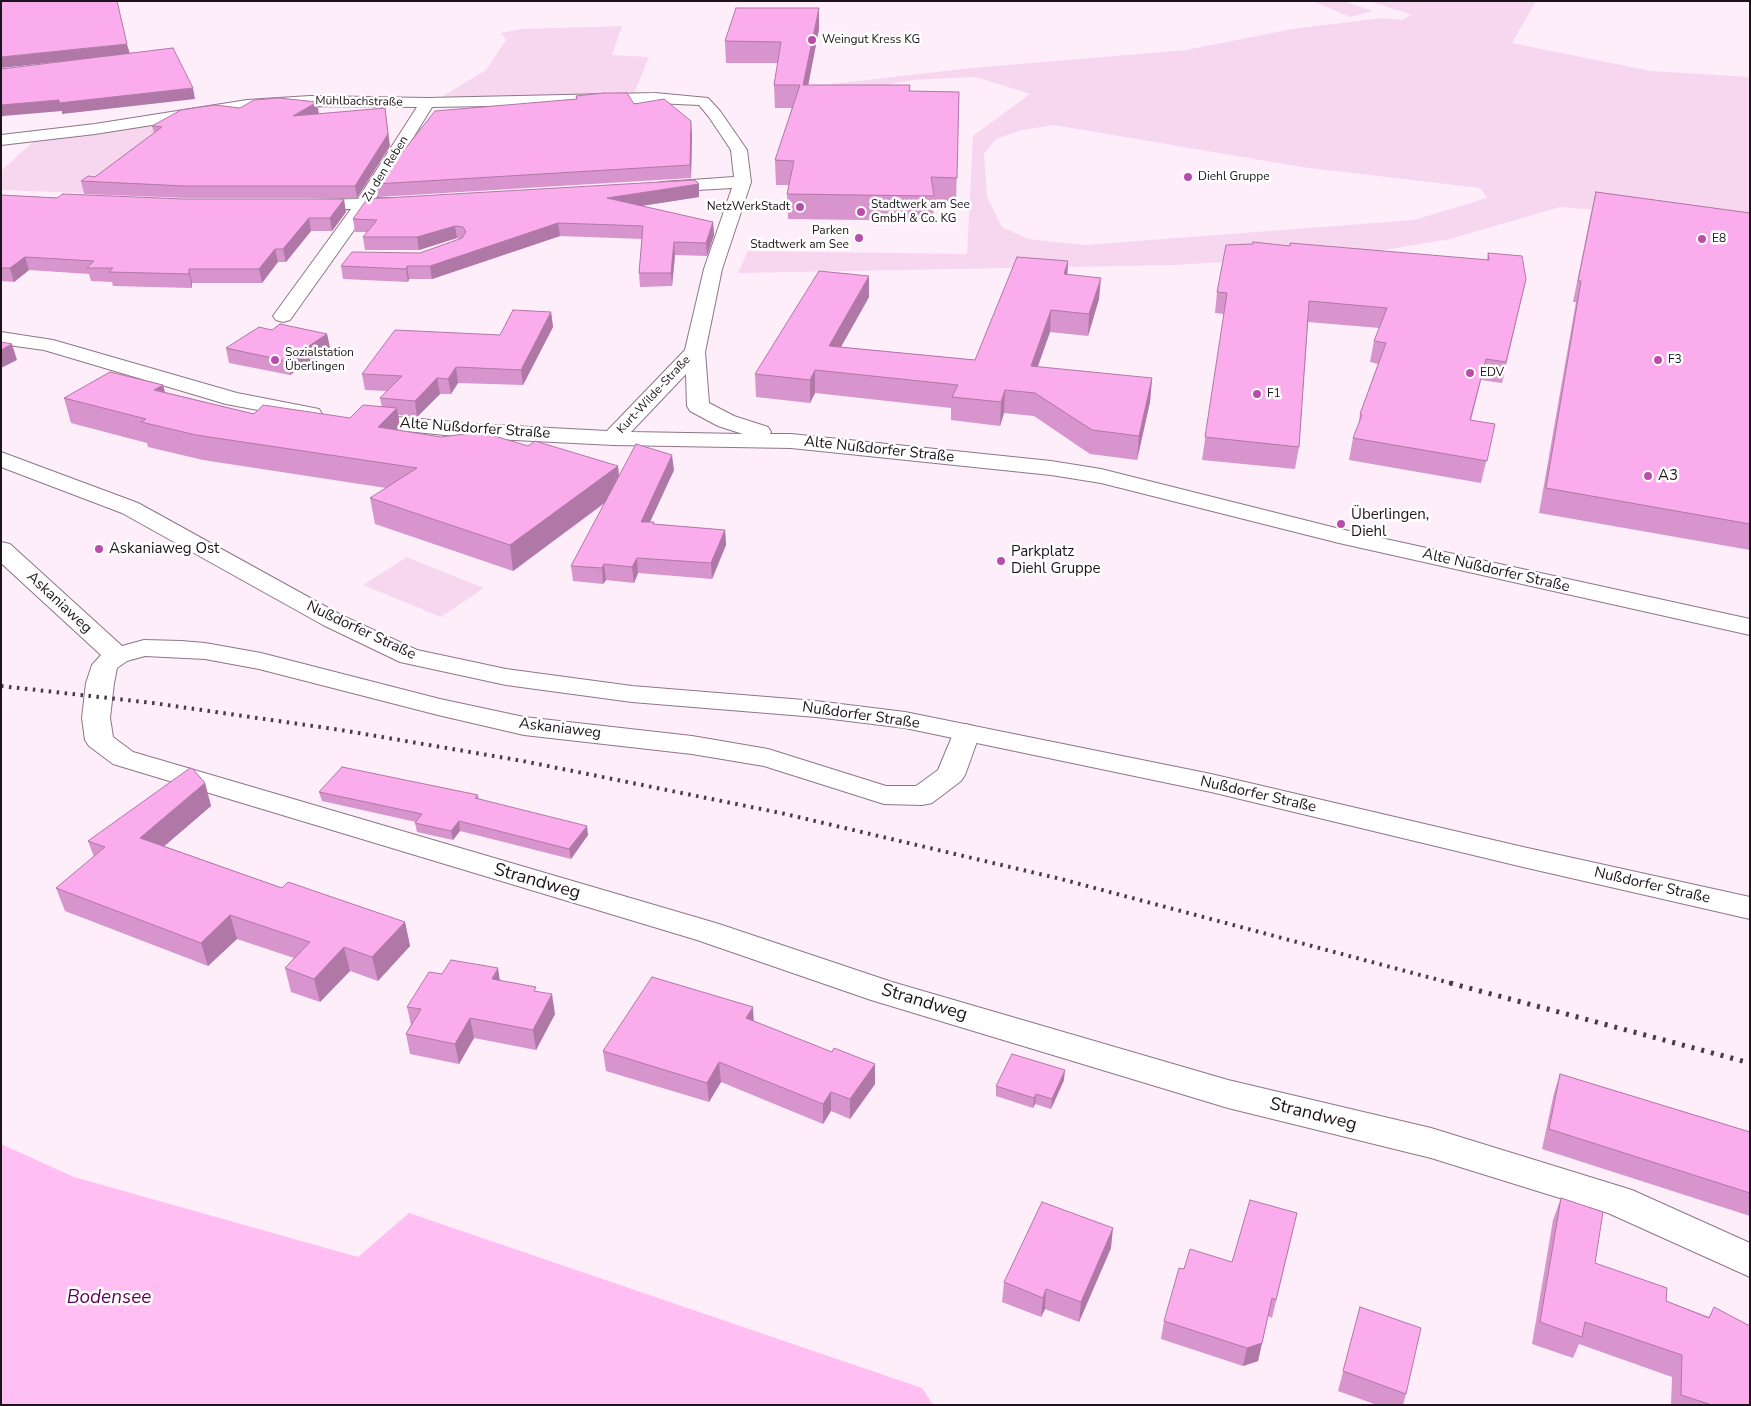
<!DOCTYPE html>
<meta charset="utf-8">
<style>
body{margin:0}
#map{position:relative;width:1751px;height:1406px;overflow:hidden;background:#feeefa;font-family:"Nunito Sans",sans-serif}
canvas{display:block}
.frame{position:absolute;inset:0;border:2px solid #1d141b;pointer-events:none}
</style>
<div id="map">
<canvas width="1751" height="1406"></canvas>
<div class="frame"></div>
</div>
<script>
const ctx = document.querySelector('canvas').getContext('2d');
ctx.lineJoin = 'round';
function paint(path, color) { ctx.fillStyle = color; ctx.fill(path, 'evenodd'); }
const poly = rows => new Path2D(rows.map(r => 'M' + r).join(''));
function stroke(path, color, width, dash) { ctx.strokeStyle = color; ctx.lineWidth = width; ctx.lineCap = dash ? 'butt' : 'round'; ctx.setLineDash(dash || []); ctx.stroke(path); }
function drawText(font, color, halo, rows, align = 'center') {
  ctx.font = font + ' "Nunito Sans",sans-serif'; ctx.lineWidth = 5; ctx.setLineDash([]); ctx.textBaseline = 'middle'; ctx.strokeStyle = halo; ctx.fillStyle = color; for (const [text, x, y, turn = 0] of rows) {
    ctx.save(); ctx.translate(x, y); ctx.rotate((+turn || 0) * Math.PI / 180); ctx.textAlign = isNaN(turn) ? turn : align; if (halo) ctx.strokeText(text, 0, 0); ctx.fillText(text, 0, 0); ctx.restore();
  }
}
paint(poly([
 [1312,1,1343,1,1373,11,1350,17],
 [1369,1,1536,1,1512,43,1651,71,1750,77,1750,223,1560,207,1450,239,1373,252,1342,255,1174,265,738,273,748,251,967,254,973,136,1030,94,976,77,913,80,828,95,832,84,971,68,1186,50,1292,29,1366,20,1383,18,1402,20,1412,15],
 [1054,125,1302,167,1480,188,1487,198,1414,220,1085,245,1028,239,1002,227,987,197,984,154,996,139,1022,130],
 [622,26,612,55,649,57,633,96,440,98,486,70,506,40,501,33,521,29],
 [176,118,81,193,1,190,1,171,36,139],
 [407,557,411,559,484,588,441,617,363,585]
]), '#f7d7f0');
paint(poly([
 [1,1144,74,1177,358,1257,409,1213,922,1388,933,1405,1,1405]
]), '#ffbff3');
const street = poly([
 [655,93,708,98,720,111,747,150,751,182,722,269,705,352,709,403,734,416,768,427,771,432,770,434,791,434,1051,461,1101,469,1340,529,1750,619,1750,635,1339,543,1101,483,1051,475,791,448,613,445,475,438,356,426,353,421,356,416,364,414,475,424,607,431,685,350,704,269,732,188,663,192,657,191,654,187,657,183,663,182,734,177,731,150,709,117,699,105,655,103,432,107,376,198,406,199,409,203,406,207,369,209,290,320,283,322,276,320,273,316,351,209,308,210,302,209,299,205,302,201,308,200,358,199,417,107,310,106,247,110,95,134,1,145,1,135,95,124,247,100,310,96,427,98,655,93],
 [686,374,687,406,690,411,718,426,743,434,631,432,686,374],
 [1,332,53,340,237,393,319,409,322,414,319,419,311,420,226,404,44,350,1,344,1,332],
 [1,542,10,544,122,646,144,640,181,641,205,643,261,653,440,699,524,717,692,736,768,749,886,786,916,786,938,770,956,727,966,724,976,727,980,733,965,775,961,781,932,803,922,805,884,804,764,766,692,754,524,735,438,715,259,669,205,659,145,656,127,661,117,668,114,683,110,718,113,737,133,752,719,924,892,982,1228,1080,1431,1128,1632,1190,1750,1243,1750,1277,1608,1213,1431,1158,1228,1108,871,1000,697,940,113,764,89,746,85,740,82,718,86,683,92,665,101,655,1,563,1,542]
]);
const secondary = poly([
 [1,452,138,503,341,615,417,650,506,669,632,686,816,701,905,712,1211,774,1523,847,1750,897,1750,919,1523,867,1211,792,905,728,816,717,632,702,506,685,400,662,323,625,122,513,1,467,1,452]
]);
stroke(street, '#8d7688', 2);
stroke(secondary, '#8d7688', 2);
paint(street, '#fff');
paint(secondary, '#fff');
stroke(poly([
 [1,686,153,703,341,730,523,761,781,813,1061,879,1454,984]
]), '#463c44', 4, [2.5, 5.5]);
stroke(poly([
 [1450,983,1750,1063]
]), '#463c44', 5, [3, 7]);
paint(poly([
 [819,29,808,85,910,85,910,91,959,92,956,203,934,202,933,221,788,219,787,194,789,185,776,185,775,160,792,108,775,108,774,85,778,63,726,63,725,41],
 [576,96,634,104,692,134,691,178,378,197,376,184,393,164,576,99],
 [240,108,319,114,390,146,357,198,187,198,84,194,81,181,95,177,154,133,152,126],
 [699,184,699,197,640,206,713,222,714,235,707,256,675,255,672,286,640,287,639,273,642,239,560,236,432,279,409,279,408,282,343,279,341,266,420,253,460,239,457,238,419,250,365,250,363,237,367,232,355,232,353,219],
 [1596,192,1750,213,1750,550,1539,513,1576,302,1573,302,1591,213],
 [1,195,346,212,332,231,311,231,286,262,278,262,262,283,192,283,192,288,113,286,112,282,91,281,89,274,29,270,14,282,1,281],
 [1290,246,1487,260,1488,253,1526,279,1502,383,1481,380,1471,420,1495,424,1481,483,1349,460,1353,438,1358,427,1360,414,1378,364,1370,362,1374,341,1379,328,1308,322,1299,447,1295,469,1202,460,1224,314,1215,313,1217,292],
 [1068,261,1067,275,1099,299,1088,336,1050,332,1037,367,1152,378,1150,402,1137,460,1090,454,1034,416,1004,413,1000,426,951,420,951,408,815,393,810,403,756,397,755,374,869,297,841,347,975,360],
 [551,312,553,327,523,385,458,383,451,394,440,394,417,417,398,415,401,431,441,437,528,446,618,466,619,476,674,470,650,522,654,522,654,524,725,530,726,545,712,579,638,573,634,583,606,580,603,584,573,581,571,566,605,503,513,571,375,524,370,498,386,488,203,460,148,447,147,443,71,423,64,398,163,385,165,392,254,414,350,418,382,407,380,398,387,391,365,390,362,374,500,335],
 [272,330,327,334,330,348,290,375,229,363,226,348],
 [205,783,211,806,164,846,282,888,405,922,410,946,378,981,350,971,320,1002,291,992,285,968,294,958,237,939,208,966,65,911,56,888,94,857,88,841],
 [319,792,478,795,479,799,588,835,571,859,460,831,453,840,417,832,415,823,416,822,322,801],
 [442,974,500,980,537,992,555,1014,536,1050,474,1038,459,1064,410,1054,406,1034,411,1025,407,1007],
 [754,1021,875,1084,850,1119,831,1111,823,1124,721,1082,709,1102,606,1071,603,1051],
 [1560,1074,1750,1132,1750,1216,1542,1149,1554,1093],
 [1064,1080,1051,1109,1035,1104,1033,1108,996,1096,996,1086],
 [1561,1198,1595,1263,1666,1301,1709,1317,1714,1307,1750,1405,1671,1405,1672,1377,1579,1344,1573,1358,1532,1344,1553,1220],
 [1297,1213,1272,1318,1268,1316,1258,1361,1243,1366,1161,1339,1164,1321,1232,1262],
 [1111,1248,1079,1322,1045,1309,1041,1317,1002,1302,1004,1282],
 [1360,1307,1406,1394,1403,1405,1377,1405,1338,1391]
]), '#d894cc');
paint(poly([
 [819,8,819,29,804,107,803,85],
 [127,44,130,54,1,68,1,57],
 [193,88,195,99,62,114,62,111,3,116,1,118,1,105],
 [317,102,319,114,293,116],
 [385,108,390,146,357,198,355,186],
 [691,121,692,134,691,178,690,165],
 [699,184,699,197,609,211,607,198],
 [344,199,346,212,332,231,330,218],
 [309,218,311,231,286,262,283,249],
 [713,222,714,235,707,256,706,243],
 [558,223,560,236,432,279,430,266],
 [455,226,457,238,419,250,417,237],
 [674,242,675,255,672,286,671,273],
 [275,249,278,262,262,283,259,269],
 [25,257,29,270,14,282,10,268],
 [1068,261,1067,283,1064,274],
 [407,266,409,279,408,282,406,269],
 [189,269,192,283,192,288,189,274],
 [869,276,869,297,829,368,829,346],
 [1101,278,1099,299,1088,336,1089,314],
 [1051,310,1050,332,1030,389,1031,366],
 [551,312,553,327,523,385,521,370],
 [327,334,330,348,290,375,286,361],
 [12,344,17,360,1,368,1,350],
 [456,367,458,383,451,394,448,379],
 [815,370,815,393,810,403,810,380],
 [437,378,440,394,417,417,415,401],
 [1152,378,1150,402,1137,460,1139,436],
 [163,385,169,409,154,390],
 [1005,390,1004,413,1000,426,1001,402],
 [397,408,401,433,378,427],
 [672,455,674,470,643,537,641,522],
 [618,466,620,491,513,571,510,545],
 [725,530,726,545,712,579,711,563],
 [637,558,638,573,634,583,632,567],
 [604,564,606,580,603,584,602,568],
 [205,783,211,806,147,861,140,838],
 [459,821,460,831,453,840,451,831],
 [587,826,588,835,571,859,569,849],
 [230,915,237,939,208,966,201,943],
 [405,922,410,946,378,981,372,957],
 [344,947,350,971,320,1002,314,979],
 [498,968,501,988,492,979],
 [552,994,555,1014,536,1050,533,1030],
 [753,1007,754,1026,746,1018],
 [470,1018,474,1038,459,1064,455,1044],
 [719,1062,721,1082,709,1102,707,1083],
 [875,1064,875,1084,850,1119,850,1099],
 [1065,1070,1064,1080,1051,1109,1052,1099],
 [831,1092,831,1111,823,1124,823,1104],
 [1036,1094,1035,1104,1033,1108,1034,1098],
 [1113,1228,1111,1248,1079,1322,1081,1302],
 [1046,1289,1045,1309,1041,1317,1043,1298],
 [1272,1298,1258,1361,1243,1366,1247,1348]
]), '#b078a6');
const building = poly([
 [1,1,117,1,127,44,1,57,1,1],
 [736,8,819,8,803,85,910,85,909,91,959,92,957,178,931,177,934,196,787,194,794,161,775,160,800,85,774,85,781,42,725,41,736,8],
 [173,48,193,88,59,103,59,100,1,105,1,69,173,48],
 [604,93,627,93,634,104,664,99,691,121,690,165,376,184,392,159,393,164,435,111,577,99,576,96,604,93],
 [279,98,317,102,293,116,385,108,388,134,355,186,184,186,81,181,88,176,95,177,162,127,152,126,181,110,215,105,240,108,254,100,279,98],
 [695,180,699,184,607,198,713,222,706,243,674,242,671,273,639,273,643,226,558,223,430,266,407,266,406,269,341,266,352,252,420,253,462,238,466,232,463,227,455,226,417,237,363,237,377,220,353,219,367,199,695,180],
 [1596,192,1750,213,1750,524,1546,488,1581,281,1578,281,1596,192],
 [63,194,184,199,344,199,330,218,309,218,283,249,275,249,259,269,189,269,189,274,109,272,113,268,87,268,94,261,25,257,10,268,1,268,1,195,57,198,63,194],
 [1253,242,1290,246,1290,243,1489,260,1488,253,1522,256,1526,279,1506,362,1486,359,1470,420,1495,424,1487,461,1353,438,1362,415,1360,414,1386,343,1374,341,1387,308,1309,301,1299,447,1205,437,1227,293,1217,292,1226,245,1253,244,1253,242],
 [1017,257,1068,261,1064,274,1101,278,1089,314,1051,310,1031,366,1152,378,1139,436,1092,430,1035,393,1005,390,1001,402,952,397,958,385,815,370,810,380,755,374,819,271,869,276,829,346,975,360,1017,257],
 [513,310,551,312,521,370,456,367,448,379,437,378,415,401,380,398,402,376,362,374,395,330,500,335,513,310],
 [280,324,327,334,286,361,226,348,259,327,272,330,280,324],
 [1,342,12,344,1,350,1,342],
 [110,372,163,385,154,390,254,414,263,405,350,418,363,405,397,408,378,427,441,437,481,432,528,446,535,441,618,466,510,545,370,498,417,468,196,435,141,422,146,419,64,398,110,372],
 [636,444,672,455,641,522,654,522,653,524,725,530,711,563,637,558,632,567,604,564,602,568,571,566,636,444],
 [342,767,478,795,475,798,587,826,569,849,459,821,451,831,415,823,422,814,319,792,342,767],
 [190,768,193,769,205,783,140,838,282,888,288,882,405,922,372,957,344,947,314,979,285,968,310,942,230,915,201,943,56,888,105,847,88,841,190,768],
 [451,960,498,968,492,979,536,987,534,991,552,994,533,1030,470,1018,455,1044,406,1034,421,1009,407,1007,429,972,442,974,451,960],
 [652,977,753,1007,746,1018,832,1052,834,1048,875,1064,850,1099,831,1092,823,1104,719,1062,707,1083,603,1051,652,977],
 [1012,1054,1065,1070,1052,1099,1036,1094,1034,1098,996,1086,1012,1054],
 [1560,1074,1750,1132,1750,1193,1549,1129,1560,1074],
 [1561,1198,1603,1212,1595,1263,1667,1288,1666,1301,1709,1318,1714,1307,1750,1326,1750,1405,1712,1405,1681,1395,1682,1355,1585,1322,1582,1337,1540,1322,1561,1198],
 [1250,1200,1297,1213,1276,1300,1272,1298,1262,1343,1247,1348,1164,1321,1179,1268,1184,1269,1190,1249,1232,1262,1250,1200],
 [1042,1202,1113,1228,1081,1302,1046,1289,1043,1298,1004,1282,1042,1202],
 [1360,1307,1421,1328,1406,1394,1343,1371,1360,1307]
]);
paint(building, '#fbaced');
stroke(building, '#b078a6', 1);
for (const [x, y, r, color] of [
 [812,40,5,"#ba4dac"],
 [1188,177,5,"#ba4dac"],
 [800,207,5,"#ba4dac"],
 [861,212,5,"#ba4dac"],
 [859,238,5,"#ba4dac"],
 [1702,239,5,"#ba4dac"],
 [275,360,5,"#ba4dac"],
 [1658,360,5,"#ba4dac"],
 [1470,373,5,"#ba4dac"],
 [1257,394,5,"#ba4dac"],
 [1648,476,5,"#ba4dac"],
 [1341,524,5,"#ba4dac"],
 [99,549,5,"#ba4dac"],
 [1001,561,5,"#ba4dac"]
]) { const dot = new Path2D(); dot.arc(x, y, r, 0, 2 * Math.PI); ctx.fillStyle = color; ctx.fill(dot); stroke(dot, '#fff', 2); }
drawText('12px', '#1d141b', '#fff', [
 ["Weingut Kress KG",822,40],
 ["Diehl Gruppe",1198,177],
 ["Stadtwerk am See",871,205],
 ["GmbH & Co. KG",871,219],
 ["NetzWerkStadt",790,207,"right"],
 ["Parken",849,231,"right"],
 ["Stadtwerk am See",849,245,"right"],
 ["E8",1712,239],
 ["Sozialstation",285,353],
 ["Überlingen",285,367],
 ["F3",1668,360],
 ["EDV",1480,373],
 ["F1",1267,394]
], 'left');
drawText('12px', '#1d141b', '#fff', [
 ["Mühlbachstraße",359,102,1],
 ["Zu den Reben",386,169,-58],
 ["Kurt-Wilde-Straße",654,395,-47]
]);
drawText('15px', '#1d141b', '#fff', [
 ["Alte Nußdorfer Straße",475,429,4],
 ["Alte Nußdorfer Straße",879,450,6],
 ["Alte Nußdorfer Straße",1496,571,13],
 ["Askaniaweg",59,603,43],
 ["Nußdorfer Straße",361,631,25],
 ["Nußdorfer Straße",861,716,8],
 ["Askaniaweg",560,729,7],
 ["Nußdorfer Straße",1258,795,13],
 ["Nußdorfer Straße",1652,886,13]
]);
drawText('15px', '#1d141b', '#fff', [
 ["A3",1658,476],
 ["Überlingen,",1351,515],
 ["Diehl",1351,532],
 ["Askaniaweg Ost",109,549],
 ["Parkplatz",1011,552],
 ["Diehl Gruppe",1011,569]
], 'left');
drawText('18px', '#1d141b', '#fff', [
 ["Strandweg",537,882,16],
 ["Strandweg",924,1003,17],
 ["Strandweg",1313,1115,14]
]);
drawText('italic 19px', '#620159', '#fff', [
 ["Bodensee",109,1298]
]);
</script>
